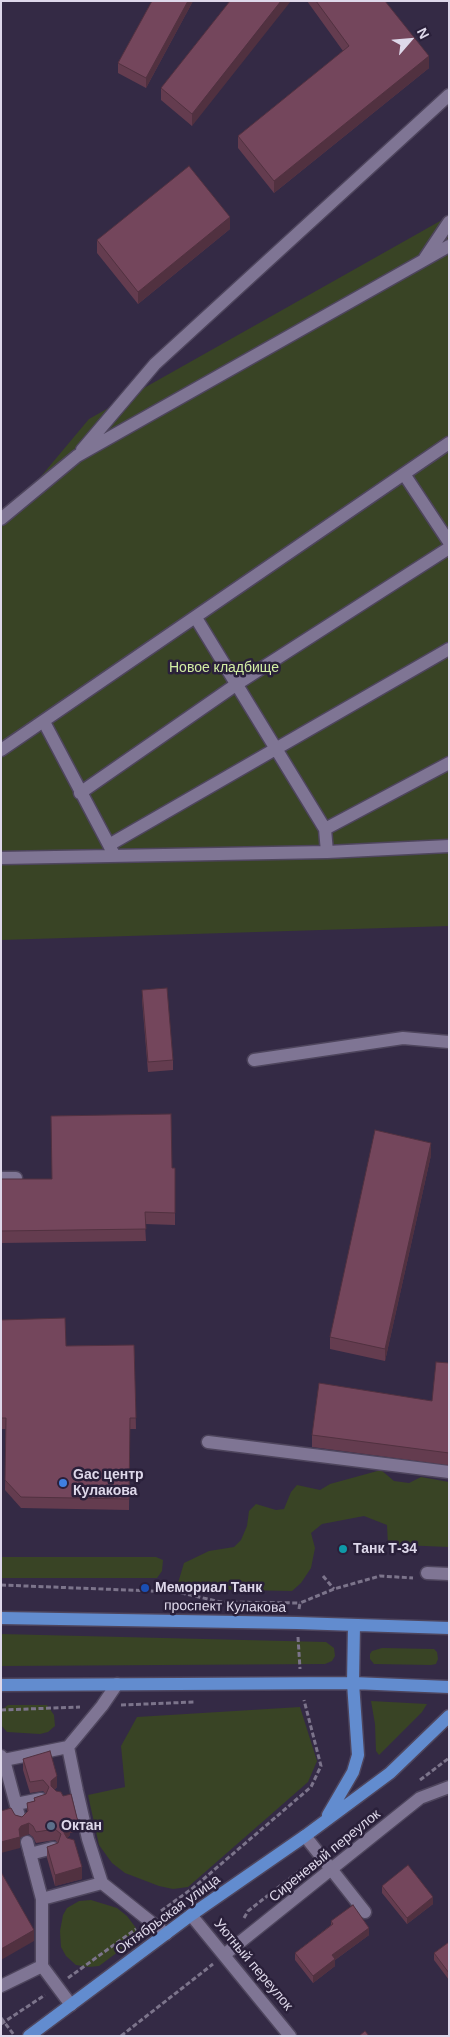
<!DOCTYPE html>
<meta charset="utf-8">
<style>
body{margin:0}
#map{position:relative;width:450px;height:2037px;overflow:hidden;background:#342a45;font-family:Helvetica,sans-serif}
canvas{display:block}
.frame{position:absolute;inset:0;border:2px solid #ded8ea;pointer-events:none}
.north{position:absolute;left:385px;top:15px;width:50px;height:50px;-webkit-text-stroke:4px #2a203a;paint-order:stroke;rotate:63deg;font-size:14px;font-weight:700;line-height:20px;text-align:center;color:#ded8ea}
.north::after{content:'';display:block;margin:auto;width:18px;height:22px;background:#ded8ea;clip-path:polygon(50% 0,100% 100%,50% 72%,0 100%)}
</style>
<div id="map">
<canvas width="450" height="2037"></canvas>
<div class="frame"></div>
<div class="north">N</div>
</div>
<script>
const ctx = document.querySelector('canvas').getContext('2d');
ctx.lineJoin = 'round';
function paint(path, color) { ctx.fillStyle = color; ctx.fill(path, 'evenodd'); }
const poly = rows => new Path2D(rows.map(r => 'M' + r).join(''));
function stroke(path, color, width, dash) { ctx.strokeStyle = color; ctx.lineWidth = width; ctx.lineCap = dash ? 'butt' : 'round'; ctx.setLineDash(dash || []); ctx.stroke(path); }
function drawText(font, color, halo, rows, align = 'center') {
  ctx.font = font + ' Helvetica,sans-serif'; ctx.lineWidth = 5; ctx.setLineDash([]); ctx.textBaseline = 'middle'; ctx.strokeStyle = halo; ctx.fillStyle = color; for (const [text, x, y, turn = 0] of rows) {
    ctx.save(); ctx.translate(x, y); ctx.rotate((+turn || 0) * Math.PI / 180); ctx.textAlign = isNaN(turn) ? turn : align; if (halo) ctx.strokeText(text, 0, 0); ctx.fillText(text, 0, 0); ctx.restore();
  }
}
paint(poly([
 [449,216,449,926,1,940,1,524,89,419],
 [381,1470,394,1481,409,1483,421,1477,449,1482,449,1547,400,1545,393,1549,388,1545,387,1525,364,1516,322,1524,311,1533,315,1548,311,1568,301,1583,292,1591,193,1589,178,1583,184,1563,209,1551,234,1547,241,1540,247,1526,249,1511,256,1504,276,1510,284,1509,291,1492,297,1485,320,1490,330,1484],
 [1,1557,156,1557,163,1560,162,1571,157,1578,1,1578],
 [1,1634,326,1642,334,1648,335,1656,332,1661,325,1664,1,1666],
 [382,1648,434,1649,437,1652,438,1659,436,1664,431,1665,374,1664,370,1659,370,1654,372,1651],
 [371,1701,427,1704,422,1712,379,1755,376,1751,375,1724],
 [8,1705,47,1705,54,1715,55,1726,48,1732,40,1734,7,1732,1,1725,1,1710],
 [300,1707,317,1761,308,1782,188,1887,173,1889,159,1886,125,1873,112,1863,99,1845,88,1795,125,1787,121,1746,137,1717],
 [91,1900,117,1908,127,1916,136,1928,138,1937,99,1966,89,1967,76,1965,66,1956,61,1947,60,1931,63,1915,67,1908,79,1901]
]), '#394425');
const minor = poly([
 [425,258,449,222],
 [82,450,155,364,449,95],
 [404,474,449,542],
 [1,519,77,456,449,246],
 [196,618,325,829],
 [44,722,109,845],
 [1,750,449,443],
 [80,793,237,684,449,548],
 [327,852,325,829,449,763],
 [114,855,109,845,449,649],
 [1,858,327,852,449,846],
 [254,1060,403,1038,449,1042],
 [1,1178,16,1178],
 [208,1442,449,1472],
 [427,1573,449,1574],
 [117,1684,102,1706,68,1747,77,1791,88,1839,102,1883,166,1934],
 [1,1756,4,1760,68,1747],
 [1,1760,4,1760,20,1820],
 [16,1804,41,1799],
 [305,1836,365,1912],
 [27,1842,42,1899],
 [30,1854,53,1848],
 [191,1915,290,2036],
 [224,1955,420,1798,449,1787],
 [1,1986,42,1966],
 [71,2005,42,1966,42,1899,102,1883]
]);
const major = poly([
 [1,1618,297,1623,449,1628],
 [1,1685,353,1683,449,1687],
 [328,1815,353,1772,358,1755,353,1683,354,1625],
 [29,2036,191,1915,305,1836,390,1773,449,1716]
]);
stroke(minor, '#4e455d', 15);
stroke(major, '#4e455d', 15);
stroke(poly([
 [323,1576,334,1589],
 [1,1585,177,1592,221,1602,300,1603],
 [299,1609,300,1603,334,1589,380,1576,413,1578],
 [298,1637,300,1669],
 [121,1705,195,1702],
 [1,1710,80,1707],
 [420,1780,449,1758],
 [161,1911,193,1888,311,1787,321,1766,304,1700],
 [244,1918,248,1911,307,1865],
 [68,1978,136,1929],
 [1,2018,14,2035],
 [1,2024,45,1995],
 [121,2036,213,1964]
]), '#7c748b', 3, [5, 2.5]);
stroke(minor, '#7f7594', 12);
stroke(major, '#628ccf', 12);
paint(poly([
 [152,1,193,1,146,88,118,73,118,63],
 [230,1,192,126,161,100,161,88],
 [307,1,385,1,429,68,274,193,238,148,238,136,343,51],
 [230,229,138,304,97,253,97,240],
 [142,990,173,1060,173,1070,148,1072,142,1000],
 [431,1155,385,1361,330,1349,330,1337],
 [175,1168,175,1225,145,1224,146,1241,1,1243,1,1179,51,1179],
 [1,1320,66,1346,134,1345,136,1429,130,1429,129,1510,21,1508,5,1490,6,1429,1,1429],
 [449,1363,449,1465,312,1447,312,1435,432,1401],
 [23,1759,57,1787,54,1790,63,1796,78,1831,70,1833,70,1835,67,1838,82,1879,55,1886,47,1858,47,1847,58,1843,55,1840,36,1843,33,1837,29,1834,21,1837,20,1838,20,1848,15,1815,22,1817,27,1812,27,1803,34,1801,34,1798,46,1794,43,1791,30,1793,23,1770],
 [382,1886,433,1904,407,1924,382,1893],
 [331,1921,369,1935,335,1960,335,1966,313,1983,295,1960,295,1953,331,1925],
 [449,1942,449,1980,434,1960,434,1953]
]), '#643c4f');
paint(poly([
 [188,1,193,1,146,88,146,78],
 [281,1,291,1,192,126,192,114],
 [429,56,429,68,274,193,274,181],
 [230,217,230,229,138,304,138,292],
 [431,1143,431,1155,385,1361,385,1349],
 [57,1776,57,1787,51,1792,51,1781],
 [78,1820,78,1831,70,1833,70,1835,64,1840,64,1829,70,1822],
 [29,1823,29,1834,21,1837,20,1838,20,1848,1,1853,1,1842,19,1829,21,1826],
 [82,1867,82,1879,55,1886,55,1875],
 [433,1897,433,1904,407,1924,407,1918],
 [369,1928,369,1935,335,1960,335,1966,313,1983,313,1976,332,1955],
 [34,1930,34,1941,1,1960,1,1949]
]), '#513140');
const building = poly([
 [152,1,188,1,146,78,118,63,152,1],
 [230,1,281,1,192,114,161,88,230,1],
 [316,1,385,1,429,56,274,181,238,136,349,46,316,1],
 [189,166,230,217,138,292,97,240,189,166],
 [167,988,173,1060,148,1062,142,990,167,988],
 [171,1114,172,1168,175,1168,175,1213,145,1212,146,1229,1,1231,1,1179,52,1179,51,1116,171,1114],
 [375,1130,431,1143,385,1349,330,1337,375,1130],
 [65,1318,66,1346,134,1345,136,1418,130,1418,129,1499,21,1497,5,1480,6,1418,1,1418,1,1320,65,1318],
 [436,1362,449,1363,449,1453,312,1435,319,1383,432,1401,436,1362],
 [50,1751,57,1776,51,1781,51,1786,56,1791,61,1792,63,1796,71,1794,77,1818,78,1820,70,1822,70,1824,64,1829,64,1833,67,1838,74,1840,82,1867,55,1875,47,1847,58,1843,61,1834,55,1829,36,1832,33,1826,29,1823,21,1826,19,1829,20,1837,1,1842,1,1811,11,1808,15,1815,22,1817,28,1811,27,1803,35,1801,34,1798,46,1794,49,1787,43,1780,30,1782,23,1759,50,1751],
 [408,1865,433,1897,407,1918,382,1886,408,1865],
 [1,1872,34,1930,1,1949,1,1872],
 [353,1905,369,1928,332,1955,335,1959,313,1976,295,1953,333,1924,331,1921,353,1905],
 [449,1942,449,1973,434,1953,449,1942],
 [365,2031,369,2036,359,2036,365,2031]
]);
paint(building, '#74465c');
stroke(building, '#513140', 1);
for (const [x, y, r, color] of [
 [63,1483,5,"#3f7fe0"],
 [343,1549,5,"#0f9aa8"],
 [145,1588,5,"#1a4fb4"],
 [51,1826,5,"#5c6f8a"]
]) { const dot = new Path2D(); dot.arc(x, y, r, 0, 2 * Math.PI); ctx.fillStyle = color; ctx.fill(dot); stroke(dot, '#2a203a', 2); }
drawText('14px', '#d3eea4', '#2a203a', [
 ["Новое кладбище",224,668]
]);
drawText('bold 14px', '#ded8ea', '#2a203a', [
 ["Gac центр",73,1475],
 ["Кулакова",73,1491],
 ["Танк Т-34",353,1549],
 ["Мемориал Танк",155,1588],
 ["Октан",61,1826]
], 'left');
drawText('14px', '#ded8ea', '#2a203a', [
 ["проспект Кулакова",225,1607,1],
 ["Сиреневый переулок",325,1856,-39],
 ["Октябрьская улица",168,1915,-36],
 ["Уютный переулок",253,1965,50]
]);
</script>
